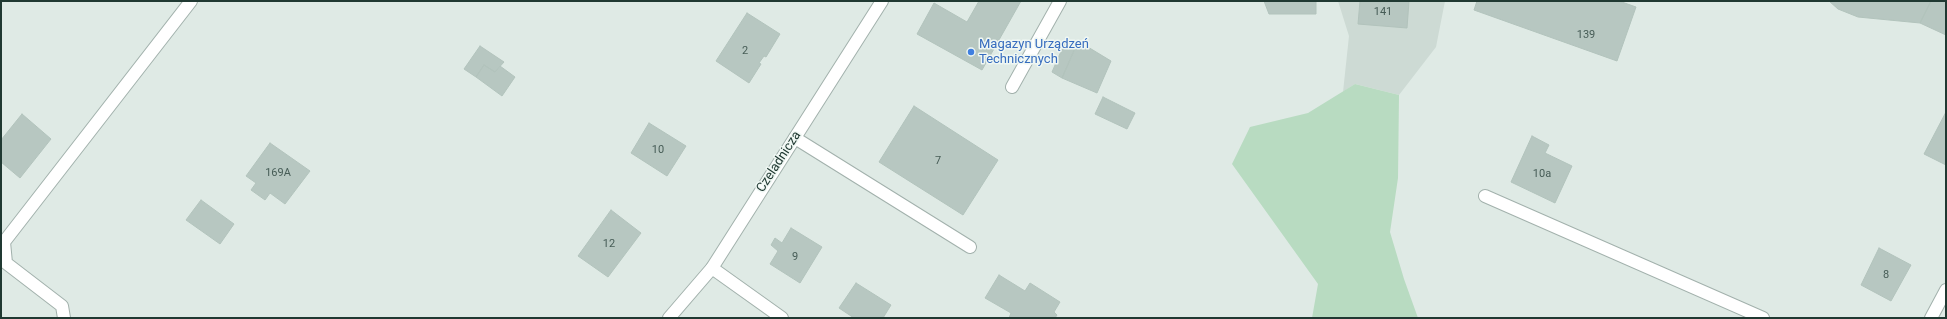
<!DOCTYPE html>
<meta charset="utf-8">
<style>
body{margin:0}
#map{position:relative;width:1947px;height:319px;overflow:hidden;background:#dfeae5;font-family:Roboto,sans-serif}
canvas{display:block}
.frame{position:absolute;inset:0;border:2px solid #203932;pointer-events:none}
</style>
<div id="map">
<canvas width="1947" height="319"></canvas>
<div class="frame"></div>
</div>
<script>
const ctx = document.querySelector('canvas').getContext('2d');
ctx.lineJoin = 'round';
function paint(path, color) { ctx.fillStyle = color; ctx.fill(path, 'evenodd'); }
const poly = rows => new Path2D(rows.map(r => 'M' + r).join(''));
function stroke(path, color, width, dash) { ctx.strokeStyle = color; ctx.lineWidth = width; ctx.lineCap = dash ? 'butt' : 'round'; ctx.setLineDash(dash || []); ctx.stroke(path); }
function drawText(font, color, halo, rows, align = 'center') {
  ctx.font = font + ' Roboto,sans-serif'; ctx.lineWidth = 3; ctx.setLineDash([]); ctx.textBaseline = 'middle'; ctx.strokeStyle = halo; ctx.fillStyle = color; for (const [text, x, y, turn = 0] of rows) {
    ctx.save(); ctx.translate(x, y); ctx.rotate((+turn || 0) * Math.PI / 180); ctx.textAlign = isNaN(turn) ? turn : align; if (halo) ctx.strokeText(text, 0, 0); ctx.fillText(text, 0, 0); ctx.restore();
  }
}
paint(poly([
 [1338,1,1445,1,1436,47,1399,95,1355,84,1343,92,1349,36]
]), '#cddad4');
paint(poly([
 [1355,84,1399,95,1398,178,1390,232,1404,279,1418,318,1312,318,1318,284,1232,164,1250,127,1308,113]
]), '#b8dbc1');
const building = poly([
 [979,1,1021,1,982,70,917,34,934,3,967,22,979,1],
 [1264,1,1316,1,1316,14,1269,14,1264,1],
 [1360,1,1409,1,1407,28,1358,24,1360,1],
 [1477,1,1619,1,1636,7,1617,61,1474,10,1477,1],
 [1829,1,1931,1,1920,23,1858,17,1838,9,1829,1],
 [1931,1,1946,1,1946,35,1920,23,1931,1],
 [747,13,780,34,766,57,764,56,759,63,761,64,749,83,716,61,747,13],
 [1066,40,1077,44,1062,78,1052,72,1066,40],
 [1078,41,1111,61,1097,93,1062,78,1078,41],
 [480,46,504,62,495,72,484,65,476,77,464,69,480,46],
 [484,65,495,72,500,66,515,77,502,96,476,77,484,65],
 [1103,97,1135,113,1127,129,1095,114,1103,97],
 [914,106,998,160,963,215,879,162,914,106],
 [1946,112,1946,165,1924,154,1946,112],
 [22,114,51,139,20,178,1,162,1,140,22,114],
 [649,123,686,146,667,176,631,153,649,123],
 [1532,136,1549,145,1545,153,1572,166,1555,203,1511,182,1532,136],
 [270,143,310,171,285,204,270,193,265,200,251,190,256,183,246,176,270,143],
 [201,200,234,224,220,244,186,220,201,200],
 [611,210,641,233,608,277,578,256,611,210],
 [791,228,822,247,800,283,770,264,778,251,771,245,775,238,782,243,791,228],
 [1879,248,1911,265,1891,301,1861,285,1879,248],
 [999,275,1025,291,1030,283,1060,302,1054,312,1057,315,1055,318,1009,318,1011,313,985,298,999,275],
 [856,283,891,305,883,318,854,318,839,308,856,283]
]);
paint(building, '#b7c7c1');
stroke(building, '#b2c3bc', 1);
const lane = poly([
 [1012,87,1060,1],
 [795,138,970,247],
 [1485,196,1763,318],
 [712,268,782,318],
 [64,318,62,306,6,263,4,242,191,1]
]);
const street = poly([
 [669,318,712,268,882,1],
 [1931,318,1946,290]
]);
stroke(lane, '#a2b1ac', 14);
stroke(street, '#a2b1ac', 14);
stroke(lane, '#fff', 12);
stroke(street, '#fff', 12);
for (const [x, y, r, color] of [
 [971,52,4,"#3f7fe0"]
]) { const dot = new Path2D(); dot.arc(x, y, r, 0, 2 * Math.PI); ctx.fillStyle = color; ctx.fill(dot); stroke(dot, '#eff7f3', 1.5); }
drawText('11px', '#465c56', null, [
 ["141",1383,12],
 ["139",1586,35],
 ["2",745,51],
 ["10",658,150],
 ["7",938,161],
 ["169A",278,173],
 ["10a",1542,174],
 ["12",609,244],
 ["9",795,257],
 ["8",1886,275]
]);
drawText('13px', '#366cbe', '#eff7f3', [
 ["Magazyn Urządzeń",979,45],
 ["Technicznych",979,60]
], 'left');
drawText('13px', '#203932', '#eff7f3', [
 ["Czeladnicza",779,162,-57]
]);
</script>
